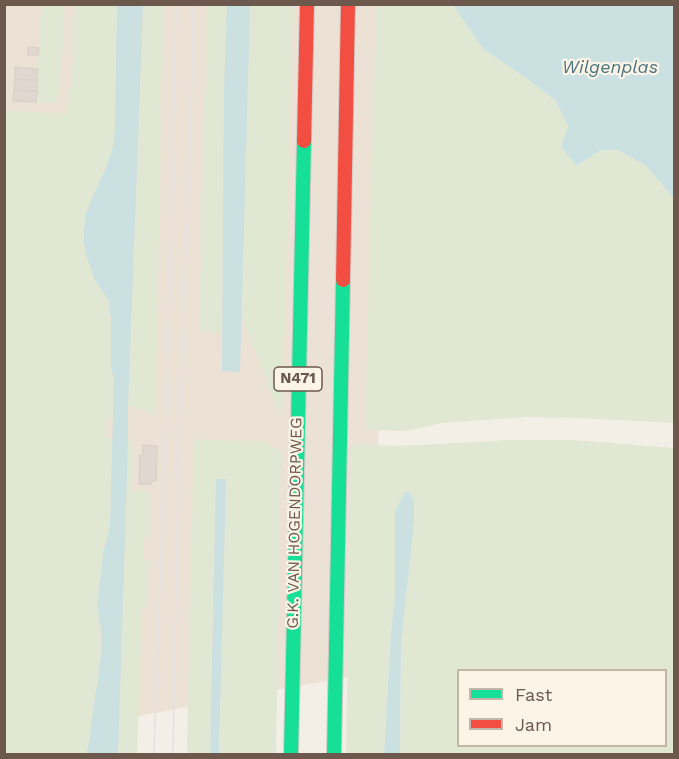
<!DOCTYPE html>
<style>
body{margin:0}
#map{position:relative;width:679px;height:759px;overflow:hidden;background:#f3efe7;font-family:"Work Sans",sans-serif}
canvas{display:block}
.frame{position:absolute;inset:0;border:6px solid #6c584c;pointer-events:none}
.legend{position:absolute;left:457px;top:669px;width:210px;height:78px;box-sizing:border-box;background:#fcf4e7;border:2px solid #c2b6a9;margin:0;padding:8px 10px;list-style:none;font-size:18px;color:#6c584c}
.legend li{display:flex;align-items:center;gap:12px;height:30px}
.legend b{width:30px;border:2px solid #c2b6a9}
</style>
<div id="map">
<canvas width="679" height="759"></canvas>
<div class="frame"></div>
<ul class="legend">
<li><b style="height:8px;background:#16e098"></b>Fast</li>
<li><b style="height:8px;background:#f24e42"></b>Jam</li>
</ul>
</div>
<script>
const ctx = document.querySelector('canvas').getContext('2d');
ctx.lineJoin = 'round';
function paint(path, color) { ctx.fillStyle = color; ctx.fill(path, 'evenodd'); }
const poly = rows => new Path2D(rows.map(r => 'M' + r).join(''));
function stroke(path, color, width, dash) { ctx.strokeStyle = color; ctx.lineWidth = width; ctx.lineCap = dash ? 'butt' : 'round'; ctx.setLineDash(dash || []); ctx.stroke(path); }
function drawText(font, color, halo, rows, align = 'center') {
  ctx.font = font + ' "Work Sans",sans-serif'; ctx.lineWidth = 4.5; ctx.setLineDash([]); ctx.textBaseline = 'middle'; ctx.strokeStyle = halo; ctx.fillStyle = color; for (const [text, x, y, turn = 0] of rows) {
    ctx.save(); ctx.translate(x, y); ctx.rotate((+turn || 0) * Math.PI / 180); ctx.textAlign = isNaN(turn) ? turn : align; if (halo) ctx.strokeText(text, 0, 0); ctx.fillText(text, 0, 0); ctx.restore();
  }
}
paint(poly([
 [5,5,388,5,373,672,5,741]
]), '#ebe1d5');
paint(poly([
 [41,5,64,5,64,33,58,103,36,102],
 [75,5,117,5,116,118,110,312,111,366,114,380,113,418,107,417,106,428,112,429,106,430,106,437,113,438,112,462,110,527,104,549,102,563,100,622,101,656,98,675,96,754,5,754,4,110,67,114,72,77],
 [143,5,164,5,155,415,128,405],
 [207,5,227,5,224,90,222,333,199,331],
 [250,5,293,5,282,421,240,312],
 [376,5,453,5,483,49,526,78,556,101,568,126,578,166,601,150,618,150,645,165,674,198,674,423,579,418,528,417,442,423,407,431,365,430],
 [128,439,131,439,133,446,132,491,150,491,149,537,144,537,144,560,149,561,147,607,142,607,137,754,118,754],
 [194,439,264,442,281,451,276,754,219,754,226,480,216,479,210,754,187,754],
 [509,440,573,440,674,448,674,754,400,754,401,643,414,524,413,498,395,596,391,631,384,754,346,754,351,444,399,446],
 [458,670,666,670,666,746,458,746]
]), '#e0e8d3');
paint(poly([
 [117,5,143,5,128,405,128,443,118,754,87,754,101,656,101,630,97,605,104,549,110,527,114,380,111,366,111,319,109,301,94,278,88,260,84,243,84,230,86,213,90,203,106,168,113,147,115,129],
 [227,5,250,5,240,372,222,371,224,90],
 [453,5,674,5,674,198,645,165,618,150,601,150,577,166,561,147,568,126,556,101,526,78,483,49],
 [216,479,226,479,219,754,210,754],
 [410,492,414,502,414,524,401,643,400,754,384,754,391,631,395,596,395,512,404,493]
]), '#cbe0e1');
const building = poly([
 [28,47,39,48,38,55,28,55,28,47],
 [15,67,38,69,37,80,15,79,15,67],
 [15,79,37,80,37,91,14,90,15,79],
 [14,90,37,91,36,102,13,101,14,90],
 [143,445,157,446,156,481,151,481,151,484,139,484,140,455,143,455,143,445]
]);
paint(building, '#dfd7d0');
stroke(building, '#dbd2ca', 1.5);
const fast = poly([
 [291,754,304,141],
 [334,754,343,280]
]);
const jam = poly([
 [304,141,307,4],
 [343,280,348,4]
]);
stroke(fast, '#d2cbc5', 16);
stroke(jam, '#d2cbc5', 16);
stroke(fast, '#16e098', 14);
stroke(jam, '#f24e42', 14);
stroke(poly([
 [154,754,170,295,176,4],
 [173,754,179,435,191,119,193,4]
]), '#e3e1e2', 1.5);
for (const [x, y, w] of [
 [298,379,48]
]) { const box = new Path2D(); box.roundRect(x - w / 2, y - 12, w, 24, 4.5); ctx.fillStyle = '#fcf4e7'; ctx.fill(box); stroke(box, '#6c584c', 1.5); }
drawText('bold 15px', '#6c584c', null, [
 ["N471",298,379]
]);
drawText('16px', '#6c584c', '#fcf4e7', [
 ["G.K. VAN HOGENDORPWEG",295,523,-89]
]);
drawText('italic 18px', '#4a747c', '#fcf4e7', [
 ["Wilgenplas",610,68]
]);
</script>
